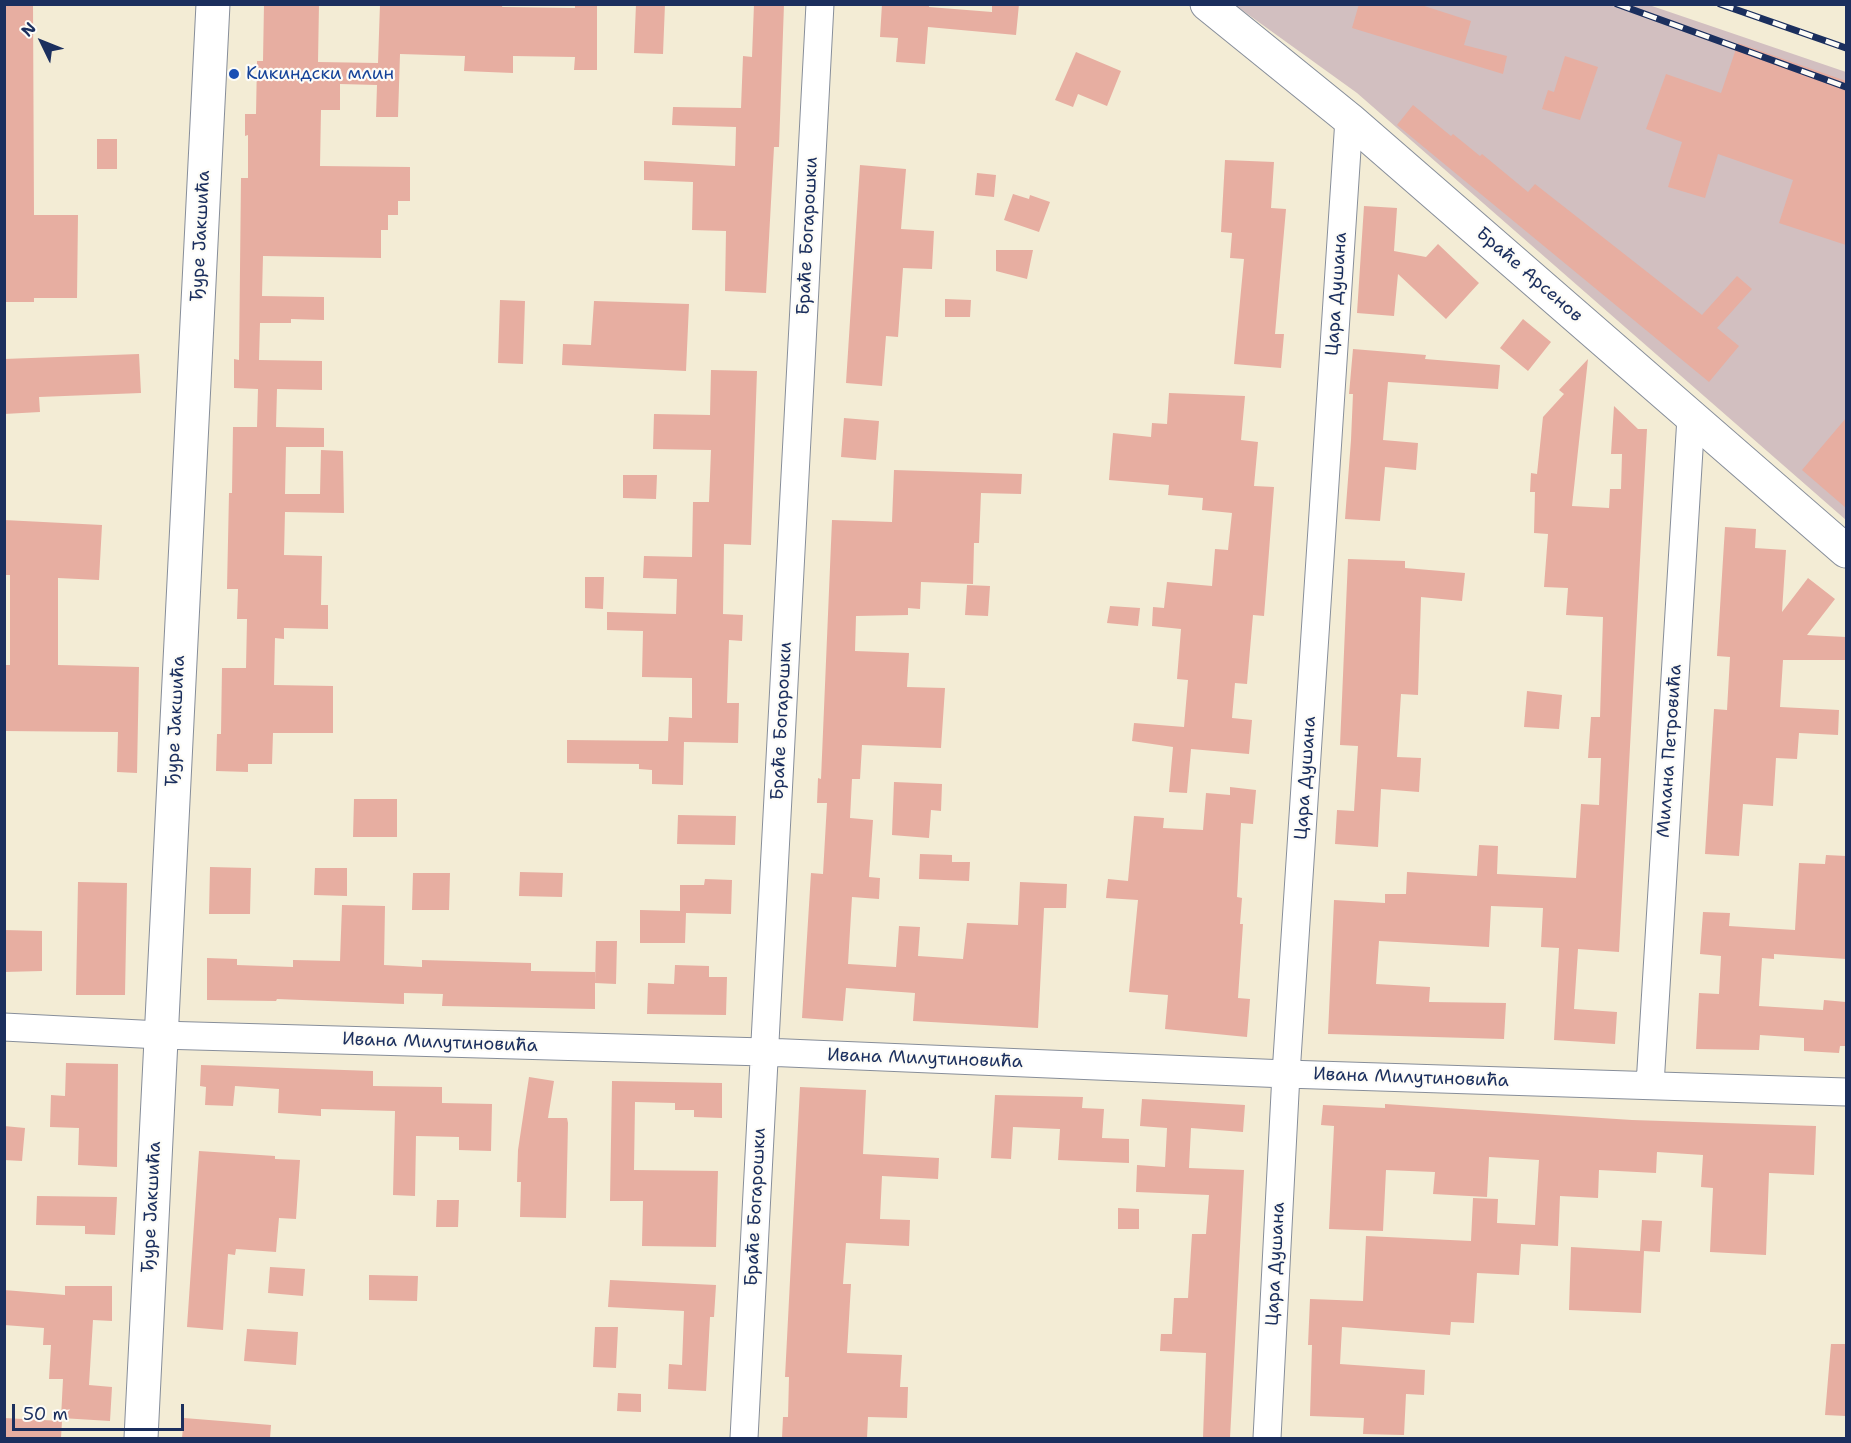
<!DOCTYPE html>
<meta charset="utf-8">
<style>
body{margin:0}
#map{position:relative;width:1851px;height:1443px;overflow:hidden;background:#f3ecd5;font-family:"Shantell Sans",sans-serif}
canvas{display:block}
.frame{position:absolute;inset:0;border:6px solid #1b2f5e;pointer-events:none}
.north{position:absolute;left:12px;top:12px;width:60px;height:60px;-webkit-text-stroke:4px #fdfcf7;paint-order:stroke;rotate:313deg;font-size:16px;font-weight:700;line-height:24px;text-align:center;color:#1b2f5e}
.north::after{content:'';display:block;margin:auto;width:21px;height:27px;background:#1b2f5e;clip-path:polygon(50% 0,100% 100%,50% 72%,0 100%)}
.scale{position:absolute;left:12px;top:1404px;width:172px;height:27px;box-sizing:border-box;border:3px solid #1b2f5e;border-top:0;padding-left:8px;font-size:18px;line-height:21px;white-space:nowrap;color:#1b2f5e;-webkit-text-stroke:4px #fdfcf7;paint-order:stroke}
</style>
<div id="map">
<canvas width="1851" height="1443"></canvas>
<div class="frame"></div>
<div class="north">N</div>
<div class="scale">50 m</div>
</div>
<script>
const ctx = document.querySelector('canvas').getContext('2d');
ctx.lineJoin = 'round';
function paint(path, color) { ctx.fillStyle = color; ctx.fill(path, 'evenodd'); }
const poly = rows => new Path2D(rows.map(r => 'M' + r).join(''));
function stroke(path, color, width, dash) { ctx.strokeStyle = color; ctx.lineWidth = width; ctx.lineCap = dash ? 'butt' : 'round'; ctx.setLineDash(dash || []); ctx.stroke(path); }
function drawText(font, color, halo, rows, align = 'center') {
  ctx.font = font + ' "Shantell Sans",sans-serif'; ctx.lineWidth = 4.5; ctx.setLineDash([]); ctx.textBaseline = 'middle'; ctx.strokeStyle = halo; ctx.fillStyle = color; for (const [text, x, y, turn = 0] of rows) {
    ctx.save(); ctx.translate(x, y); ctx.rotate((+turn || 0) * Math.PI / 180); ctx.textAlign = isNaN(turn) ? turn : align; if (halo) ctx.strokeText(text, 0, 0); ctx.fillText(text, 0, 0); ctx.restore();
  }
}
paint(poly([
 [1235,5,1649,5,1846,72,1846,520,1357,93]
]), '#d2bfc0');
paint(poly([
 [4,4,33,4,34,215,78,215,77,298,34,298,34,302,4,302],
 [264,4,319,4,318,62,378,63,380,4,503,4,502,7,575,8,575,4,597,4,597,70,574,70,575,57,513,56,513,73,464,71,465,56,400,54,398,117,376,117,377,85,340,84,340,110,321,110,320,166,410,167,410,201,398,201,398,215,388,215,388,230,381,230,381,258,263,256,262,296,324,297,324,320,291,319,291,323,260,323,259,360,322,361,322,390,277,389,276,427,324,428,324,447,286,447,285,494,320,494,321,450,343,451,344,513,285,512,284,555,322,556,321,605,328,605,328,629,284,628,284,639,275,638,274,685,333,686,333,733,273,733,272,764,248,764,248,772,216,771,217,734,221,734,222,668,246,668,247,619,237,619,238,589,227,589,229,493,232,493,233,427,257,427,258,389,234,388,234,359,239,360,241,178,248,178,248,135,245,136,245,114,256,114,257,61,263,61],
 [636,4,665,4,663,54,634,53],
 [754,4,784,4,779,147,774,147,766,293,725,291,726,231,692,230,693,182,644,180,644,161,735,166,736,127,672,125,673,107,741,108,743,56,752,57],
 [882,4,929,4,929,7,992,12,992,4,1019,4,1016,35,928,27,925,64,896,62,898,38,880,37],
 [1359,4,1418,4,1471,21,1464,45,1507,56,1503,74,1352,28],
 [1738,43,1846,81,1846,245,1779,223,1793,180,1718,154,1705,198,1668,187,1682,142,1646,129,1666,74,1721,93],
 [1076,52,1121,71,1107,106,1078,94,1073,107,1055,100],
 [1565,56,1598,67,1580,120,1542,109,1548,90,1554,92],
 [1413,105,1451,136,1453,134,1480,156,1482,154,1528,192,1535,184,1702,315,1737,276,1752,289,1717,328,1739,346,1709,382,1397,125],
 [97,139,117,139,117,169,97,169],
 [1225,160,1274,162,1271,208,1286,209,1275,334,1284,334,1281,368,1234,364,1244,259,1230,258,1232,233,1221,232],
 [860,165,906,169,901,229,934,231,932,269,903,268,898,337,886,336,882,386,846,383],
 [977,173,996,175,994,197,975,195],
 [1013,194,1029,199,1030,195,1050,202,1039,232,1004,220],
 [1364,206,1397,208,1394,251,1426,257,1438,244,1479,283,1446,319,1398,274,1394,316,1357,313],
 [996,250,1033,250,1027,279,996,271],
 [945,299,971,300,970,317,945,317],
 [500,300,525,301,523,364,498,363],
 [594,301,689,304,686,371,562,365,563,344,591,345],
 [1523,319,1551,342,1528,371,1500,348],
 [1353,349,1426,355,1425,359,1500,365,1498,389,1388,382,1383,440,1418,443,1416,470,1385,467,1380,521,1345,519,1351,440,1353,394,1349,394],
 [139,354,141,393,39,397,40,412,4,414,4,359],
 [1588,359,1572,506,1609,508,1610,489,1621,489,1622,454,1611,454,1614,406,1638,429,1647,429,1619,952,1578,949,1574,1009,1617,1012,1615,1044,1554,1040,1559,948,1541,947,1543,908,1491,906,1489,947,1379,941,1376,984,1430,987,1429,1002,1506,1003,1504,1039,1328,1034,1334,900,1385,903,1385,894,1406,894,1407,872,1477,876,1479,845,1498,846,1497,874,1576,878,1581,804,1599,805,1601,758,1588,758,1591,717,1600,717,1603,617,1566,615,1568,588,1544,587,1548,534,1534,533,1535,492,1530,492,1531,473,1537,474,1543,417,1564,394,1559,390],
 [711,370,757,371,751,545,724,544,723,614,743,615,742,641,729,640,727,703,739,703,738,743,684,742,683,785,652,784,652,770,639,769,639,764,567,763,567,740,668,741,669,717,692,718,692,678,642,677,643,631,607,630,607,612,676,614,677,579,643,578,644,556,692,557,693,502,709,502,711,450,653,449,654,414,710,415],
 [1169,393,1245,396,1241,440,1258,442,1254,486,1274,487,1264,616,1253,615,1247,684,1235,683,1232,718,1252,720,1249,754,1191,749,1187,793,1169,792,1173,747,1132,741,1134,723,1184,727,1188,680,1177,679,1181,629,1152,626,1153,607,1164,608,1167,582,1212,586,1215,549,1228,550,1232,513,1202,510,1203,498,1168,495,1169,485,1109,480,1113,433,1151,437,1152,423,1167,424],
 [844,418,879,421,876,460,841,457],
 [1846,418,1846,508,1802,470],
 [894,470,1022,474,1021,494,981,493,979,543,974,543,973,584,921,582,920,609,908,608,908,615,856,616,855,651,909,653,907,687,945,688,941,748,862,745,860,779,852,779,850,818,873,820,869,877,880,878,879,899,852,897,848,964,896,967,899,926,920,927,918,956,963,959,967,923,1018,925,1020,882,1067,884,1066,908,1044,908,1038,1028,913,1021,915,993,846,988,843,1021,802,1018,811,873,823,874,827,803,817,803,818,778,821,779,832,520,892,522],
 [623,475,657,475,656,499,623,498],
 [4,520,102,525,99,580,58,578,58,665,139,667,137,773,117,772,118,732,4,731,4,665,10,665,10,575,4,575],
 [1725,527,1756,529,1755,548,1786,550,1782,612,1808,578,1835,599,1807,635,1846,637,1846,660,1783,660,1780,707,1839,710,1838,735,1799,733,1797,759,1776,758,1773,806,1743,804,1739,856,1705,854,1714,709,1727,710,1730,657,1717,656],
 [1348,559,1405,561,1405,568,1465,573,1462,601,1421,597,1418,695,1401,694,1397,757,1421,758,1419,792,1381,789,1378,847,1335,844,1337,810,1354,811,1358,746,1340,745],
 [585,577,604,577,603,609,585,608],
 [967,585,990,586,988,616,965,615],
 [1110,606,1140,608,1138,626,1107,623],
 [1527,691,1562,695,1559,729,1524,727],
 [894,782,942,784,941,811,931,810,929,838,892,835],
 [1230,787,1256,790,1253,824,1241,823,1237,897,1242,898,1240,924,1243,924,1238,998,1250,999,1247,1037,1165,1029,1168,995,1129,992,1138,900,1106,898,1108,879,1128,881,1134,816,1164,818,1163,828,1203,830,1206,793,1230,795],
 [354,799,397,799,397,837,353,837],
 [678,815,736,816,735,845,677,844],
 [920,854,952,855,952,862,970,862,969,881,919,879],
 [1826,855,1846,856,1846,959,1774,954,1774,959,1762,958,1759,1006,1823,1010,1824,1000,1846,1002,1846,1046,1840,1046,1839,1053,1804,1051,1804,1038,1760,1035,1759,1050,1696,1049,1699,993,1719,994,1721,956,1700,954,1703,912,1730,913,1729,926,1795,930,1799,863,1825,864],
 [210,867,251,868,250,914,209,914],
 [315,868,347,868,347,896,314,895],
 [520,872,563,873,562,897,519,896],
 [413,873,450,873,449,910,412,910],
 [705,879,732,880,731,914,686,913,685,943,640,943,640,910,680,911,680,885,704,885],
 [78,882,127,883,125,995,76,995],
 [342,905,385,906,384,965,422,967,422,960,531,963,531,971,595,972,595,1009,442,1006,443,994,404,993,404,1004,277,999,276,1001,207,1000,207,958,237,959,237,965,293,967,293,960,340,961],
 [4,930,42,931,42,971,4,972],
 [596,941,617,941,616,984,595,983],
 [675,965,709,966,709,977,727,977,726,1015,647,1014,648,983,674,984],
 [66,1063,118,1064,117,1167,78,1165,79,1128,50,1127,51,1095,65,1096],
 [201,1065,373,1071,373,1086,442,1087,442,1103,492,1104,491,1151,459,1150,459,1137,416,1136,415,1196,393,1195,395,1111,321,1109,321,1116,278,1113,279,1089,235,1086,233,1106,205,1105,206,1087,200,1086],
 [529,1077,554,1081,548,1118,567,1118,568,1123,566,1218,520,1217,521,1182,517,1182,518,1150],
 [612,1081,722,1083,722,1118,694,1117,694,1110,675,1110,675,1103,635,1102,634,1170,718,1171,716,1247,642,1246,643,1201,610,1201],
 [800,1087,866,1090,863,1154,939,1158,938,1179,882,1176,880,1219,910,1220,909,1246,846,1243,843,1284,851,1284,847,1353,902,1355,900,1387,908,1387,907,1418,868,1417,867,1438,782,1438,783,1417,788,1417,789,1377,785,1377],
 [995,1095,1083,1097,1082,1108,1104,1109,1102,1138,1129,1139,1129,1163,1058,1160,1060,1129,1013,1127,1011,1159,991,1158],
 [1142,1099,1245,1105,1243,1132,1191,1128,1189,1168,1244,1170,1230,1438,1203,1438,1206,1353,1160,1351,1161,1334,1172,1334,1174,1298,1188,1298,1192,1234,1206,1234,1209,1195,1136,1192,1137,1165,1165,1167,1167,1128,1140,1126],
 [1385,1104,1632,1120,1816,1126,1814,1175,1769,1173,1766,1255,1710,1252,1713,1188,1701,1187,1703,1155,1657,1152,1656,1173,1599,1170,1598,1198,1560,1196,1558,1246,1521,1244,1519,1275,1477,1273,1474,1323,1451,1322,1450,1335,1342,1327,1340,1364,1425,1370,1424,1395,1406,1394,1404,1435,1363,1434,1364,1418,1310,1416,1312,1345,1308,1345,1310,1299,1363,1301,1366,1236,1471,1241,1473,1198,1498,1199,1497,1223,1535,1225,1539,1160,1489,1157,1487,1197,1433,1194,1435,1172,1386,1170,1383,1231,1329,1229,1334,1126,1321,1125,1323,1105,1385,1108],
 [4,1126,25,1128,22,1161,4,1160],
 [199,1151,275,1156,275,1159,300,1160,296,1219,279,1218,276,1252,236,1249,235,1255,228,1254,223,1330,187,1327],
 [37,1196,117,1197,115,1235,85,1234,85,1226,36,1225],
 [437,1200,459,1200,458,1227,436,1227],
 [1118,1208,1139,1209,1139,1229,1118,1229],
 [1642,1220,1662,1221,1660,1252,1644,1251,1641,1313,1569,1310,1571,1247,1640,1251],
 [270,1267,305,1269,303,1296,268,1293],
 [369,1275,418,1276,417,1301,369,1300],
 [610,1280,716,1285,714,1317,710,1317,706,1391,668,1389,669,1364,682,1365,684,1311,608,1307],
 [65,1286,112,1286,112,1321,93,1320,89,1385,112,1387,110,1421,61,1418,63,1379,49,1379,51,1345,43,1345,44,1328,4,1325,4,1290,65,1295],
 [595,1327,618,1327,616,1368,593,1367],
 [247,1329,298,1332,296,1365,244,1361],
 [1831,1344,1846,1344,1846,1416,1825,1415],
 [618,1393,641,1394,641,1412,617,1411],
 [4,1418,62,1421,61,1438,4,1438],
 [184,1418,271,1425,270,1438,182,1438]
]), '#e7aea1');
const street = poly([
 [4,1027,160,1035,764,1052,1286,1074,1846,1092],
 [1650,1085,1691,417],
 [744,1438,820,4],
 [1267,1438,1286,1074,1349,119]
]);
const secondary = poly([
 [1207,4,1349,119,1846,551],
 [141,1438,213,4]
]);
stroke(street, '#878e9a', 29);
stroke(secondary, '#878e9a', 35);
stroke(street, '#fff', 27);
stroke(secondary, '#fff', 33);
const rail = poly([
 [1617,4,1846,87],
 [1720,4,1846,48]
]);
stroke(rail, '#1b2f5e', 7);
stroke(rail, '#fdfcf7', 4.5, [14]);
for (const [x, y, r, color] of [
 [234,74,6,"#1a4fb4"]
]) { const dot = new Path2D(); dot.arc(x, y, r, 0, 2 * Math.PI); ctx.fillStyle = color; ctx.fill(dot); stroke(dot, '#fdfcf7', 2); }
drawText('18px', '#164399', '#fdfcf7', [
 ["Кикиндски млин",246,74]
], 'left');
drawText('18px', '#1b2f5e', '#fdfcf7', [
 ["Ђуре Јакшића",201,236,-87],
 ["Браће Богарошки",808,236,-87],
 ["Браће Арсенов",1529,275,41],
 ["Цара Душана",1337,294,-86],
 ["Ђуре Јакшића",176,721,-87],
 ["Браће Богарошки",782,721,-87],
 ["Милана Петровића",1670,751,-86],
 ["Цара Душана",1306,778,-86],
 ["Ивана Милутиновића",440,1043,2],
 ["Ивана Милутиновића",925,1059,2],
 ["Ивана Милутиновића",1411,1078,2],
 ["Ђуре Јакшића",152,1207,-87],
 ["Браће Богарошки",756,1207,-87],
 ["Цара Душана",1276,1264,-87]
]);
</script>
